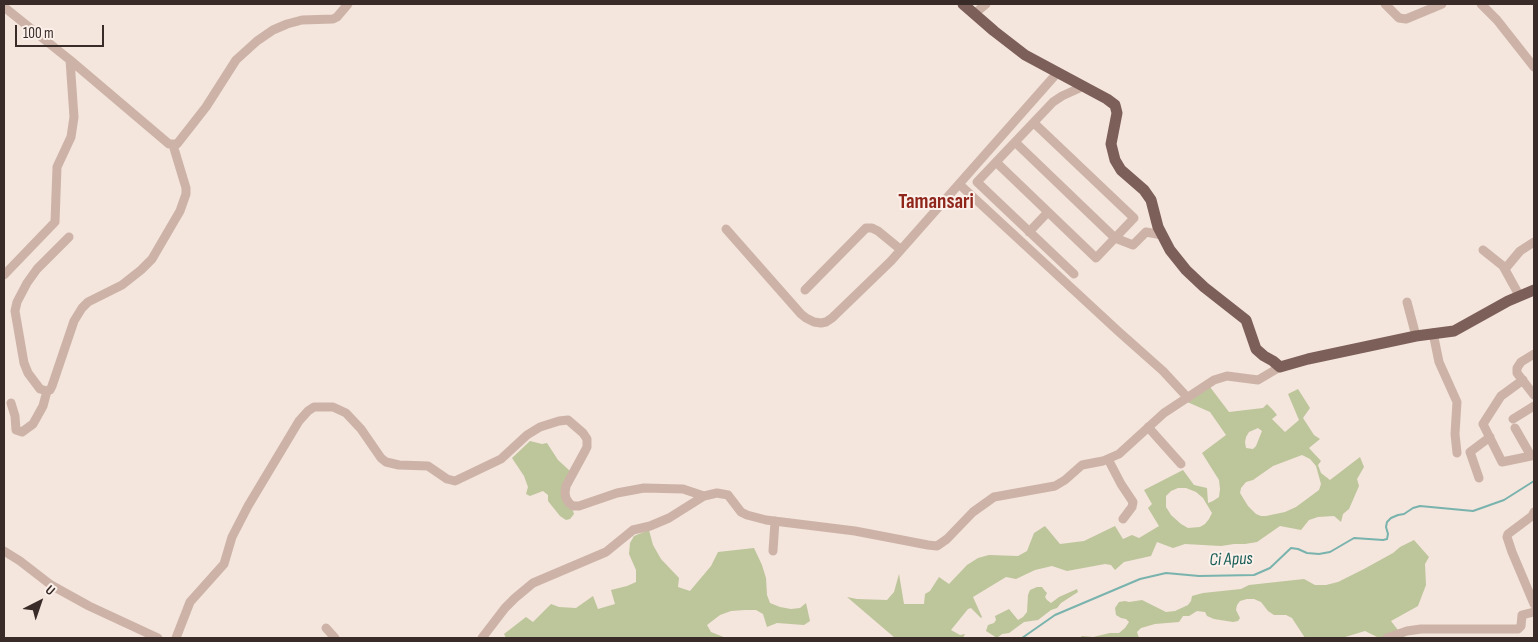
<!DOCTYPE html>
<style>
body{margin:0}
#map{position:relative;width:1538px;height:642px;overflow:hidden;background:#f4e5dd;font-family:"Sofia Sans Condensed",sans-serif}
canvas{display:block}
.frame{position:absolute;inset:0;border:5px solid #392b28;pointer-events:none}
.north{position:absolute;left:15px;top:577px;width:50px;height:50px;-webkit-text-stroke:4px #fbf0ea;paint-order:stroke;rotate:41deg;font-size:14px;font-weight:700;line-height:20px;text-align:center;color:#392b28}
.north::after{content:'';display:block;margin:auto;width:18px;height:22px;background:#392b28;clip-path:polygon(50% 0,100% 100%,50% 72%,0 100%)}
.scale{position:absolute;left:15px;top:25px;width:89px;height:22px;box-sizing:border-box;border:2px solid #392b28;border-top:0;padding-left:6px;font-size:15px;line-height:18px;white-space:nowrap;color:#392b28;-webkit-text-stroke:4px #fbf0ea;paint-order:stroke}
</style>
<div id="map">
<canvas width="1538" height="642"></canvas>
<div class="frame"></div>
<div class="north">U</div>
<div class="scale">100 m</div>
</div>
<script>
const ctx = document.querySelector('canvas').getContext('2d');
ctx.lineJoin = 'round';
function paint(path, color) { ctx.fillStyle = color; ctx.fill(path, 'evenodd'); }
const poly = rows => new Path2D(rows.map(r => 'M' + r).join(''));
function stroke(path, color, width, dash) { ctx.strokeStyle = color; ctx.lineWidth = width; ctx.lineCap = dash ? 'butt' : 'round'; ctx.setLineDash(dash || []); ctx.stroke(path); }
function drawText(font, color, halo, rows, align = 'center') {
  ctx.font = font + ' "Sofia Sans Condensed",sans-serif'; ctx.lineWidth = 4; ctx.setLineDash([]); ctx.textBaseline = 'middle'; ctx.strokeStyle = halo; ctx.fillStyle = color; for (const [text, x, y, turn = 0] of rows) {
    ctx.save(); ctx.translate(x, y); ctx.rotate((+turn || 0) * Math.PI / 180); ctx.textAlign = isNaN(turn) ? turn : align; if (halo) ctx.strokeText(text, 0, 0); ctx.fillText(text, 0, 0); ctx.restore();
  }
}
paint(poly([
 [1210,387,1229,412,1263,408,1267,404,1273,410,1277,415,1272,419,1285,432,1299,420,1288,394,1298,389,1310,408,1303,418,1314,435,1320,439,1309,448,1321,461,1318,465,1321,473,1330,480,1360,457,1364,467,1357,479,1359,486,1349,509,1343,514,1341,522,1334,516,1318,517,1309,520,1301,530,1280,526,1257,542,1245,544,1234,544,1221,546,1185,544,1173,548,1157,542,1151,556,1124,562,1115,570,1111,565,1105,564,1067,571,1052,566,1035,570,1016,579,1006,577,973,597,982,617,981,618,971,608,968,609,951,630,960,635,965,634,963,638,895,638,847,597,857,599,887,600,894,592,899,574,904,604,924,604,925,594,930,591,939,577,949,584,967,565,978,558,989,555,1018,556,1027,551,1034,533,1045,526,1060,544,1084,541,1115,526,1123,539,1132,535,1139,538,1159,526,1148,508,1152,504,1144,490,1183,470,1194,485,1207,488,1208,503,1213,501,1219,497,1220,489,1219,480,1202,453,1226,435,1210,412,1185,401],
 [1258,428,1262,431,1256,446,1253,449,1246,448,1245,442,1246,437,1249,432],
 [1302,455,1310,459,1316,466,1321,484,1319,490,1296,507,1285,512,1266,516,1261,516,1256,514,1248,506,1240,493,1241,488,1246,482,1253,480,1273,466],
 [1178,488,1186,488,1196,492,1203,498,1212,513,1209,519,1205,524,1200,527,1188,528,1181,524,1171,515,1166,507,1166,496,1171,491],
 [530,441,542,444,547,443,558,460,570,471,565,501,573,511,574,514,570,519,566,520,560,516,548,501,548,495,543,491,530,496,526,494,528,487,524,476,512,458],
 [649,530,653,545,661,559,679,578,678,587,690,591,711,566,718,552,754,548,762,565,766,578,767,595,770,603,780,607,791,609,800,608,806,603,810,621,804,625,777,623,767,627,763,614,756,610,745,610,731,611,720,615,707,625,711,632,726,638,506,638,504,634,526,617,533,622,551,604,559,607,576,608,593,596,598,609,615,604,611,590,627,586,636,582,636,570,629,554,630,543,634,536],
 [1414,540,1429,557,1425,564,1426,585,1418,606,1391,621,1401,634,1393,638,1379,638,1365,631,1342,638,1305,638,1292,618,1286,615,1274,615,1268,611,1261,602,1254,599,1247,599,1240,601,1237,605,1236,610,1240,618,1238,621,1233,622,1214,619,1207,616,1205,612,1197,611,1189,616,1183,616,1179,622,1155,624,1141,628,1137,632,1139,638,1079,638,1082,636,1093,637,1110,633,1119,633,1125,628,1129,622,1126,619,1121,618,1116,615,1115,608,1119,602,1125,601,1129,602,1142,600,1166,612,1175,611,1188,605,1191,601,1192,596,1203,593,1241,589,1249,585,1304,579,1315,585,1326,585,1338,582,1364,569,1393,553,1400,547],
 [1037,587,1042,587,1045,591,1047,593,1045,597,1047,600,1051,603,1059,597,1077,589,1078,592,1061,603,1057,608,1051,610,1038,620,1024,622,1009,633,1002,634,997,638,986,631,988,625,994,623,996,620,995,616,1009,609,1018,620,1023,617,1027,612,1028,595,1030,590]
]), '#bdc59b');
stroke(poly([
 [1022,638,1055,615,1140,579,1166,573,1199,576,1254,575,1270,568,1291,548,1298,549,1307,553,1319,554,1330,552,1354,538,1383,540,1387,539,1388,534,1386,527,1387,522,1391,518,1398,515,1404,514,1413,508,1420,506,1473,511,1504,500,1534,481]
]), '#79b3ad', 2);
stroke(poly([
 [1385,4,1399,18,1406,19,1442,4],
 [1481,4,1497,20,1534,67],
 [4,7,70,60,74,117,71,137,57,167,55,222,4,275],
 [974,14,986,4],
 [70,60,169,144,177,144,206,107,236,60,257,41,273,30,287,24,302,20,333,19,337,17,348,4],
 [1015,142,1115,238,1133,245,1146,232,1162,235],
 [996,162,1096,258,1134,218,1034,123],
 [959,184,1118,331,1163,371,1188,398],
 [726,229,801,314,806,318,814,322,821,323,826,322,832,318,891,261,1058,72],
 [1029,232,1048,212],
 [1483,250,1503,266,1519,295],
 [1505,269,1520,251,1534,242],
 [1074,274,977,182,1053,102,1062,96,1084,86],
 [805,290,866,228,872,228,878,231,900,249],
 [1407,302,1416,336],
 [1433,333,1439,362,1457,402,1455,434,1457,453],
 [1534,354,1521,362,1517,368,1517,373,1534,395],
 [1523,380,1501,396,1483,424,1502,462,1531,456],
 [47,391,40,389,28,373,24,363,15,311,17,302,27,283,37,269,69,237],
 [11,403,15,416,16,430,22,432,33,424,43,406,47,391,50,390,52,386,74,321,82,308,88,302,122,285,141,270,152,259,180,211,186,194,186,188,173,145],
 [1513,419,1534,406],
 [1148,427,1181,464],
 [1515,428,1531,456,1534,455],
 [1108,459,1121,484,1133,502,1132,507,1123,519],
 [1479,478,1470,452,1490,437],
 [1534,512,1532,516,1508,534,1507,537,1512,552,1534,604],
 [4,551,20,561,51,585,89,606,158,638],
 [773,551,775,521],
 [326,628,335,638],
 [176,638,190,602,224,564,232,537,248,506,299,421,308,411,314,407,333,407,346,413,361,429,381,458,386,462,399,465,428,466,447,479,455,481,501,459,527,435,540,427,559,421,568,420,583,433,587,439,587,447,585,451,566,486,565,493,566,498,569,503,573,506,579,506,617,493,644,488,683,489,704,496],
 [482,638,505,608,515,598,533,583,606,552,633,530,650,526,669,518,704,496,717,493,728,495,741,512,747,515,766,520,855,531,928,545,937,546,947,539,973,512,994,497,1055,486,1065,480,1082,465,1103,461,1119,454,1164,413,1214,380,1227,376,1258,380,1280,367],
 [1387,638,1407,631,1421,629,1518,629,1521,626,1522,615,1534,612]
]), '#cdb3a7', 9);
stroke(poly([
 [963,4,994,31,1025,55,1107,99,1115,105,1117,113,1111,144,1115,160,1121,170,1144,190,1151,200,1158,227,1170,250,1186,270,1204,287,1246,320,1256,349,1264,356,1273,361,1280,367,1308,359,1416,336,1454,331,1508,301,1534,290]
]), '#7c5f58', 11);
drawText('italic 18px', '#1a5e58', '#fbf0ea', [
 ["Ci Apus",1231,560,-2]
]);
drawText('bold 21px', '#8f251b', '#fbf0ea', [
 ["Tamansari",936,203]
]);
</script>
